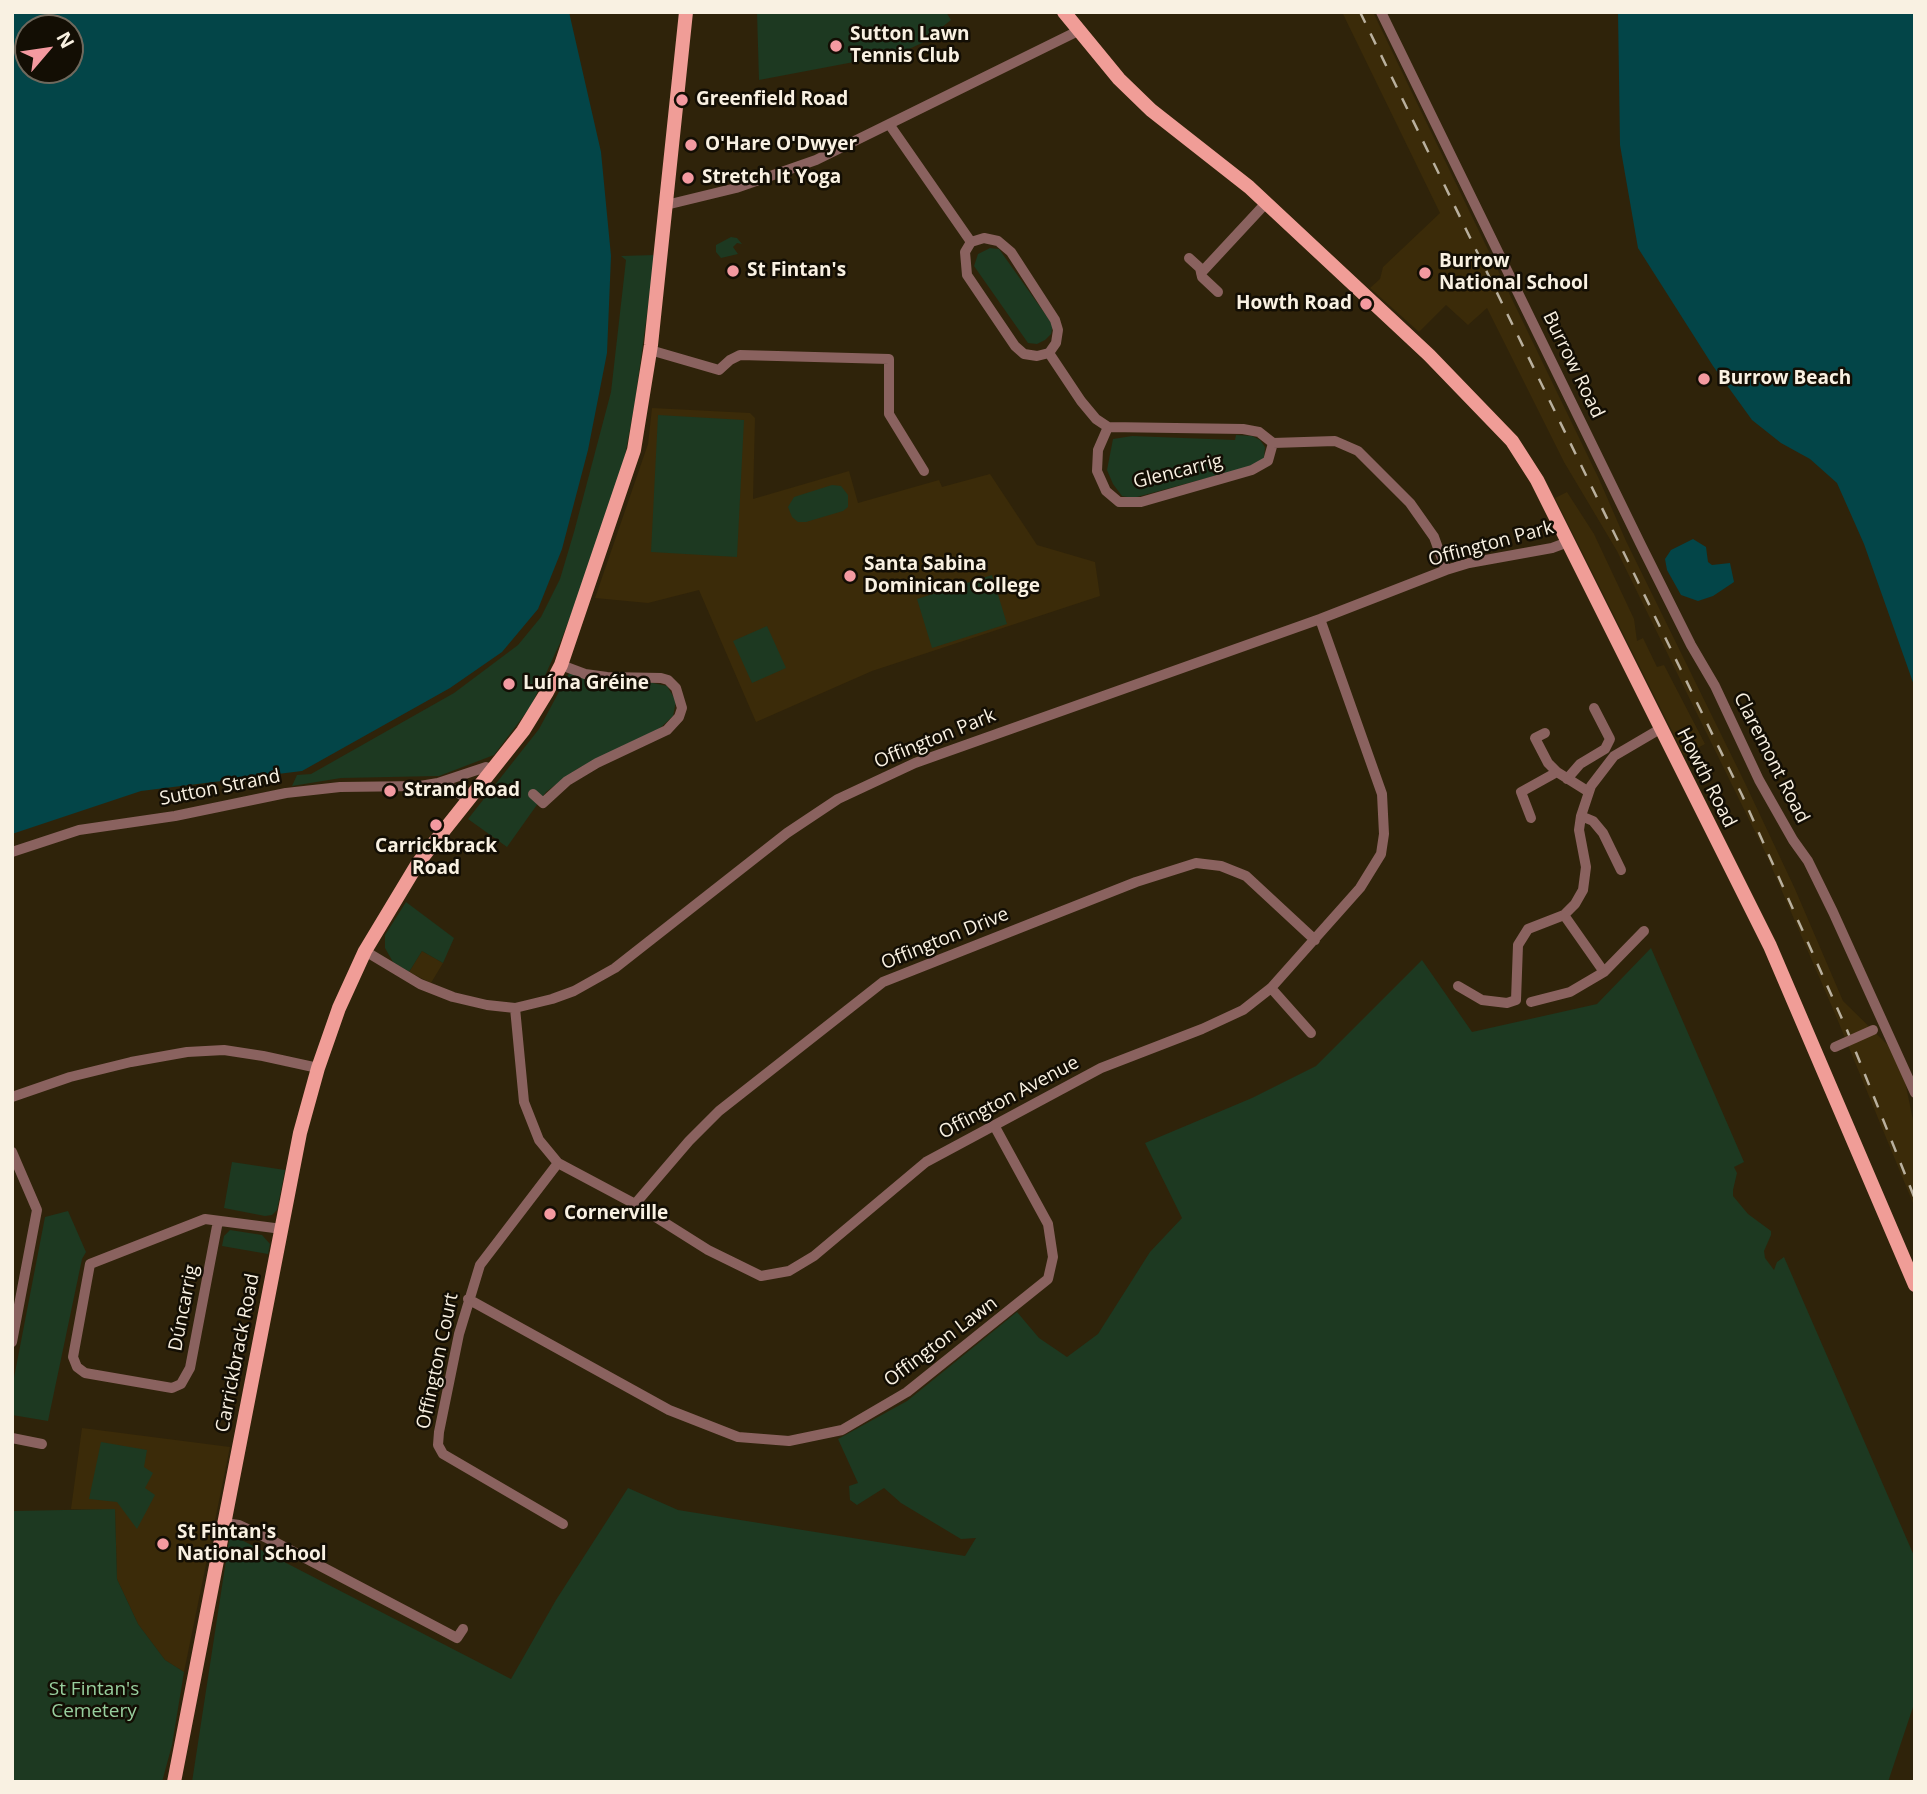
<!DOCTYPE html>
<meta charset="utf-8">
<style>
body{margin:0}
#map{position:relative;width:1927px;height:1794px;overflow:hidden;background:#2f230a;font-family:"Open Sans",sans-serif}
canvas{display:block}
.frame{position:absolute;inset:0;border:14px solid #f9f1e2;pointer-events:none}
.north{position:absolute;left:14px;top:14px;width:70px;height:70px;box-sizing:border-box;background:#130e04;border:2px solid #6f695d;border-radius:50%;rotate:61deg;font-size:19px;font-weight:700;line-height:28px;text-align:center;color:#f9f1e2}
.north::after{content:'';display:block;margin:auto;width:24px;height:32px;background:#f49aa1;clip-path:polygon(50% 0,100% 100%,50% 72%,0 100%)}
</style>
<div id="map">
<canvas width="1927" height="1794"></canvas>
<div class="frame"></div>
<div class="north">N</div>
</div>
<script>
const ctx = document.querySelector('canvas').getContext('2d');
ctx.lineJoin = 'round';
function paint(path, color) { ctx.fillStyle = color; ctx.fill(path, 'evenodd'); }
const poly = rows => new Path2D(rows.map(r => 'M' + r).join(''));
function stroke(path, color, width, dash) { ctx.strokeStyle = color; ctx.lineWidth = width; ctx.lineCap = dash ? 'butt' : 'round'; ctx.setLineDash(dash || []); ctx.stroke(path); }
function drawText(font, color, halo, rows, align = 'center') {
  ctx.font = font + ' "Open Sans",sans-serif'; ctx.lineWidth = 5; ctx.setLineDash([]); ctx.textBaseline = 'middle'; ctx.strokeStyle = halo; ctx.fillStyle = color; for (const [text, x, y, turn = 0] of rows) {
    ctx.save(); ctx.translate(x, y); ctx.rotate((+turn || 0) * Math.PI / 180); ctx.textAlign = isNaN(turn) ? turn : align; if (halo) ctx.strokeText(text, 0, 0); ctx.fillText(text, 0, 0); ctx.restore();
  }
}
paint(poly([
 [1342,12,1373,12,1599,479,1626,541,1744,781,1795,889,1843,1001,1890,1047,1905,1081,1915,1130,1915,1208,1836,1016,1765,852,1617,551,1564,462,1487,308,1468,325,1446,305,1419,332,1370,288,1380,279,1383,267,1440,213],
 [652,408,750,413,755,418,753,499,849,471,858,503,939,480,942,487,990,474,1037,545,1095,562,1100,596,872,671,756,722,699,590,648,603,595,598,648,444],
 [1567,492,1594,534,1634,619,1637,641,1643,638,1657,667,1664,665,1705,744,1684,755,1555,498],
 [422,951,443,963,431,983,409,972],
 [82,1428,230,1447,184,1672,165,1660,138,1624,117,1579,115,1510,71,1509]
]), '#3b2b09');
paint(poly([
 [757,12,946,12,951,20,922,43,909,49,875,58,759,80],
 [731,237,737,238,742,244,737,243,733,247,738,254,721,258,716,252,716,245],
 [990,248,999,249,1053,325,1051,334,1045,340,1037,344,1028,343,974,266,978,254],
 [655,255,635,402,624,461,584,582,560,643,531,706,494,755,439,776,341,778,292,786,297,775,311,774,454,693,518,645,541,617,560,579,574,532,611,392,626,260,621,256],
 [658,415,744,420,737,557,651,552],
 [1236,435,1252,436,1260,440,1265,447,1264,459,1259,464,1133,498,1122,496,1113,484,1107,470,1113,439,1132,436,1235,440],
 [832,485,841,486,848,495,848,507,843,511,806,522,798,522,792,517,788,507,794,497],
 [992,575,1007,624,932,648,917,599],
 [767,626,786,668,752,683,733,641],
 [569,673,648,682,667,686,676,701,673,716,658,730,577,769,546,792,507,847,468,819,539,729],
 [406,902,454,938,443,963,422,951,409,972,393,962,385,948,385,935],
 [1651,948,1744,1162,1734,1167,1737,1173,1733,1190,1733,1196,1748,1214,1771,1231,1771,1235,1764,1251,1765,1258,1774,1270,1777,1262,1784,1257,1915,1558,1915,1701,1888,1782,192,1782,230,1534,511,1679,556,1600,628,1488,678,1510,965,1556,976,1538,961,1539,901,1503,884,1488,857,1505,850,1500,849,1486,858,1483,838,1439,907,1401,1017,1312,1039,1338,1067,1357,1098,1334,1150,1252,1182,1218,1145,1143,1252,1098,1316,1066,1422,960,1472,1032,1597,1004],
 [232,1162,285,1170,277,1210,272,1215,265,1216,224,1208],
 [68,1211,86,1252,82,1259,48,1421,12,1415,12,1388,45,1217],
 [230,1230,262,1235,270,1244,268,1254,222,1246,224,1236],
 [101,1442,147,1450,144,1467,153,1473,145,1488,155,1495,137,1529,117,1502,89,1499],
 [115,1509,117,1579,138,1624,165,1660,184,1672,172,1745,162,1782,12,1782,12,1511]
]), '#1d3921');
paint(poly([
 [12,12,569,12,601,152,611,256,607,353,588,450,562,549,538,609,502,652,450,688,302,771,141,791,12,834],
 [28,28,70,28,70,70,28,70],
 [1618,12,1915,12,1915,688,1864,544,1837,483,1810,459,1781,443,1752,420,1713,366,1638,248,1620,145],
 [1693,539,1706,547,1708,562,1712,565,1730,563,1734,582,1713,596,1698,601,1681,595,1667,570,1665,559,1671,550]
]), '#034548');
stroke(poly([
 [1381,12,1641,545,1691,645,1715,686,1759,780,1793,840,1808,861,1833,912,1915,1093],
 [889,124,971,242,984,238,998,241,1011,252,1055,320,1058,330,1056,343,1049,353,1037,356,1024,354,1015,346,967,275,965,252,971,242],
 [666,205,736,188,816,160,1078,31],
 [1189,258,1200,268,1202,277,1218,292],
 [1201,273,1266,203],
 [650,350,719,370,730,360,740,355,889,359,889,414,924,471],
 [1049,353,1081,401,1096,419,1108,427,1243,429,1259,432,1273,443,1335,441,1358,451,1410,503,1434,537,1446,570],
 [1108,427,1098,450,1097,471,1106,491,1119,502,1141,502,1252,470,1268,461,1273,443],
 [1545,733,1535,738,1548,763,1557,772],
 [1567,779,1580,764,1605,749,1610,739,1594,708],
 [438,783,449,786,468,800],
 [533,794,543,803,567,781,597,763,667,730,679,717,682,708,676,688,668,680,661,678,607,677,585,674,561,665],
 [1581,816,1593,821,1603,833,1621,870],
 [1531,818,1521,792,1557,772,1589,792],
 [12,852,79,830,175,816,286,793,340,787,420,786,438,783,486,767,492,770],
 [1564,915,1604,972],
 [365,951,420,984,453,997,487,1005,515,1008,552,999,574,991,615,968,787,833,838,799,915,763,1320,619,1446,570,1469,563,1552,548,1568,542],
 [1458,986,1482,1000,1507,1003,1516,1000,1518,945,1528,929,1564,915,1575,904,1583,890,1586,867,1579,830,1581,816,1591,786,1614,756,1660,729],
 [1271,988,1311,1033],
 [1531,1002,1570,992,1604,972,1644,931],
 [515,1008,524,1102,539,1140,558,1163,635,1204,708,1250,761,1276,789,1271,814,1256,926,1162,1101,1068,1202,1029,1243,1010,1271,988,1360,888,1381,854,1384,834,1382,794,1320,619],
 [12,1097,70,1077,131,1062,187,1052,224,1050,263,1056,318,1068],
 [12,1152,37,1210,12,1342],
 [558,1163,480,1265,459,1334,439,1432,438,1445,443,1454,563,1524],
 [635,1204,689,1141,719,1111,883,982,1136,882,1196,863,1221,866,1246,876,1315,940],
 [218,1221,190,1368,181,1384,172,1388,85,1373,77,1367,73,1357,90,1264,205,1219,282,1229],
 [468,1299,669,1410,738,1437,789,1441,842,1430,907,1392,1048,1279,1053,1257,1048,1224,995,1127],
 [12,1438,42,1444],
 [225,1523,239,1525,271,1540,457,1638,463,1629]
]), '#8a625f', 10);
stroke(poly([
 [1064,12,1119,79,1151,110,1249,187,1429,355,1512,441,1537,480,1770,946,1915,1285],
 [174,1782,300,1133,318,1068,339,1008,365,951,418,863,523,731,547,692,561,665,634,450,651,345,686,12]
]), '#f09d97', 14);
stroke(poly([
 [1360,12,1742,795,1847,1030,1915,1199]
]), '#b9b09e', 2.5, [12, 12]);
stroke(poly([
 [1835,1047,1873,1030]
]), '#8a625f', 10);
for (const [x, y, r, color] of [
 [836,46,7,"#f49aa1"],
 [682,100,7,"#f49aa1"],
 [691,145,7,"#f49aa1"],
 [688,178,7,"#f49aa1"],
 [733,271,7,"#f49aa1"],
 [1425,273,7,"#f49aa1"],
 [1366,304,7,"#f49aa1"],
 [1704,379,7,"#f49aa1"],
 [850,576,7,"#f49aa1"],
 [509,684,7,"#f49aa1"],
 [390,791,7,"#f49aa1"],
 [436,825,7,"#f49aa1"],
 [550,1214,7,"#f49aa1"],
 [163,1544,7,"#f49aa1"]
]) { const dot = new Path2D(); dot.arc(x, y, r, 0, 2 * Math.PI); ctx.fillStyle = color; ctx.fill(dot); stroke(dot, '#130e04', 2.5); }
drawText('bold 19px', '#f9f1e2', '#130e04', [
 ["Sutton Lawn",850,35],
 ["Tennis Club",850,57],
 ["Greenfield Road",696,100],
 ["O'Hare O'Dwyer",705,145],
 ["Stretch It Yoga",702,178],
 ["Burrow",1439,262],
 ["National School",1439,284],
 ["St Fintan's",747,271],
 ["Howth Road",1352,304,"right"],
 ["Burrow Beach",1718,379],
 ["Santa Sabina",864,565],
 ["Dominican College",864,587],
 ["Luí na Gréine",523,684],
 ["Strand Road",404,791],
 ["Carrickbrack",436,847,"center"],
 ["Road",436,869,"center"],
 ["Cornerville",564,1214],
 ["St Fintan's",177,1533],
 ["National School",177,1555]
], 'left');
drawText('19px', '#f9f1e2', '#130e04', [
 ["Burrow Road",1573,365,64],
 ["Glencarrig",1178,472,-14],
 ["Offington Park",1491,544,-15],
 ["Offington Park",935,739,-22],
 ["Claremont Road",1771,758,63],
 ["Howth Road",1706,778,63],
 ["Sutton Strand",220,788,-11],
 ["Offington Drive",945,939,-22],
 ["Offington Avenue",1009,1098,-28],
 ["Dúncarrig",184,1308,-79],
 ["Offington Lawn",941,1342,-37],
 ["Carrickbrack Road",238,1353,-79],
 ["Offington Court",438,1361,-78]
]);
drawText('19px', '#98cf9e', '#130e04', [
 ["St Fintan's",94,1690],
 ["Cemetery",94,1712]
]);
</script>
